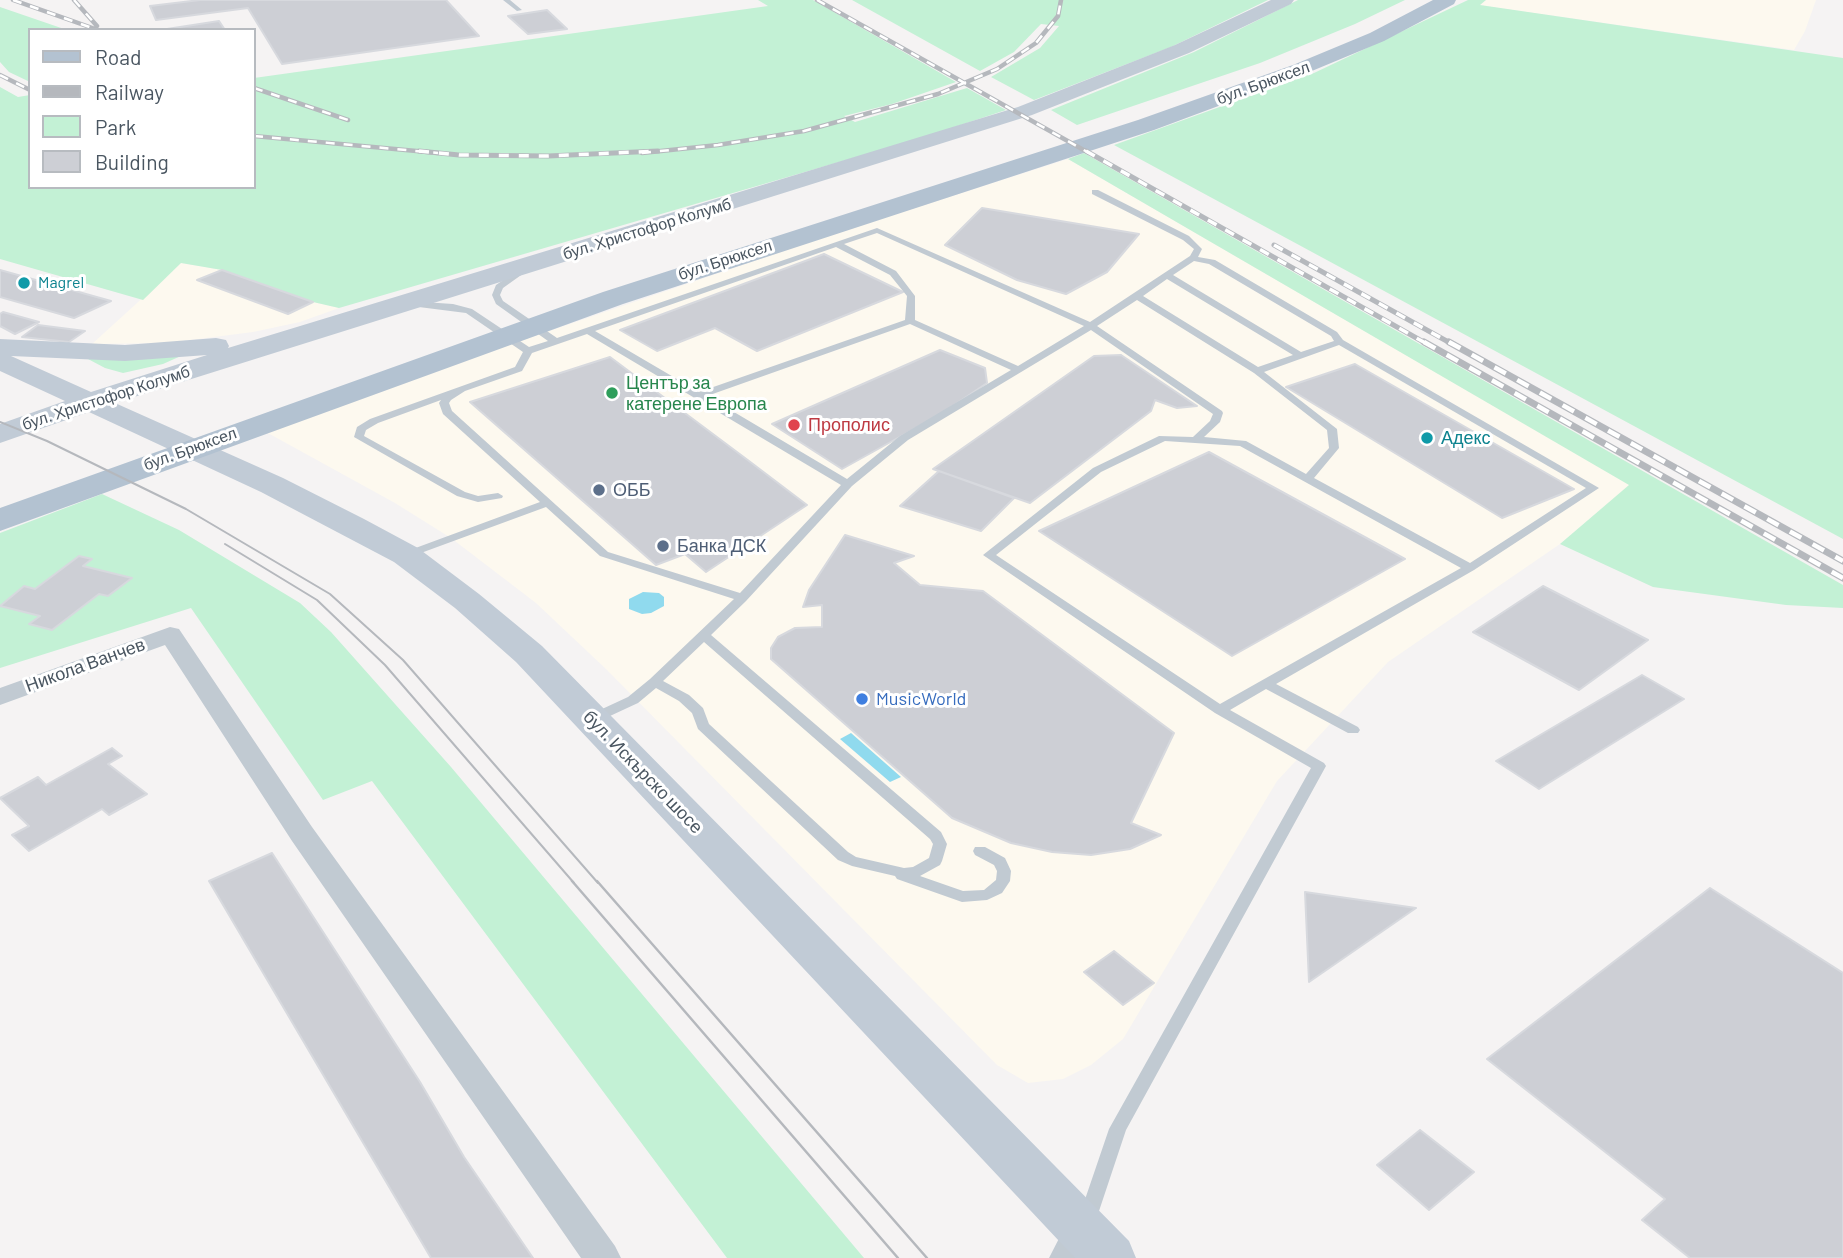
<!DOCTYPE html>
<meta charset="utf-8">
<style>
body{margin:0}
#map{position:relative;width:1843px;height:1258px;overflow:hidden;background:#f5f3f3;font-family:Barlow,sans-serif}
canvas{display:block}
.legend{position:absolute;left:28px;top:28px;width:228px;height:161px;box-sizing:border-box;background:#fff;border:2px solid #b7bbc0;margin:0;padding:9px 12px;list-style:none;font-size:21px;color:#4a5661}
.legend li{display:flex;align-items:center;gap:14px;height:35px}
.legend b{width:35px;border:2px solid #b7bbc0}
</style>
<div id="map">
<canvas width="1843" height="1258"></canvas>
<ul class="legend">
<li><b style="height:9px;background:#b3c2d1"></b>Road</li>
<li><b style="height:9px;background:#b5b8bd"></b>Railway</li>
<li><b style="height:19px;background:#c3f1d5"></b>Park</li>
<li><b style="height:19px;background:#cdcfd5"></b>Building</li>
</ul>
</div>
<script>
const ctx = document.querySelector('canvas').getContext('2d');
ctx.lineJoin = 'round';
function paint(path, color) { ctx.fillStyle = color; ctx.fill(path, 'evenodd'); }
const poly = rows => new Path2D(rows.map(r => 'M' + r).join(''));
function stroke(path, color, width, dash) { ctx.strokeStyle = color; ctx.lineWidth = width; ctx.lineCap = dash ? 'butt' : 'round'; ctx.setLineDash(dash || []); ctx.stroke(path); }
function drawText(font, color, halo, rows, align = 'center') {
  ctx.font = font + ' Barlow,sans-serif'; ctx.lineWidth = 6; ctx.setLineDash([]); ctx.textBaseline = 'middle'; ctx.strokeStyle = halo; ctx.fillStyle = color; for (const [text, x, y, turn = 0] of rows) {
    ctx.save(); ctx.translate(x, y); ctx.rotate((+turn || 0) * Math.PI / 180); ctx.textAlign = isNaN(turn) ? turn : align; if (halo) ctx.strokeText(text, 0, 0); ctx.fillText(text, 0, 0); ctx.restore();
  }
}
paint(poly([
 [1486,0,1816,0,1805,31,1794,50,1478,5],
 [1068,159,1630,485,1560,544,1388,662,1277,781,1123,1039,1091,1065,1063,1079,1028,1083,997,1065,606,669,536,603,451,538,395,503,266,432,456,363,821,238],
 [181,263,222,270,313,302,339,308,300,322,253,332,167,343,92,344]
]), '#fdf9ef');
paint(poly([
 [758,0,813,0,956,82,892,104,844,116,855,122,967,88,1006,110,918,139,339,308,313,302,222,270,181,263,143,300,0,259,0,87,18,97,30,95,30,187,254,187,254,78,768,6],
 [852,0,1268,0,1171,47,1034,100,991,77,1040,48,1059,26,1041,24,1014,52,980,71],
 [1298,0,1405,0,1355,24,1260,63,1077,125,1051,110,1194,52],
 [1468,0,1486,0,1480,5,1843,58,1843,539,1114,145,1314,73],
 [0,7,67,30,30,30,30,82,9,72,0,62],
 [1084,153,1843,585,1843,608,1786,605,1653,587,1560,544,1629,485,1068,159],
 [183,355,163,364,123,373,105,368,88,359],
 [102,494,179,530,300,603,331,632,451,767,864,1258,727,1258,372,781,323,800,191,608,0,668,0,533]
]), '#c3f1d5');
paint(poly([
 [643,592,659,593,664,597,664,606,651,613,642,614,629,609,629,599],
 [851,733,901,777,890,782,840,739]
]), '#90daee');
const building = poly([
 [200,0,446,0,479,36,282,64,248,8,156,20,150,6,200,0],
 [547,10,567,29,528,34,508,16,547,10],
 [219,21,225,30,167,29,219,21],
 [982,208,1139,234,1107,272,1066,294,1017,280,945,245,982,208],
 [824,254,903,292,757,351,715,328,657,351,620,330,824,254],
 [0,270,111,301,74,318,0,297,0,270],
 [222,270,313,302,288,314,197,280,222,270],
 [3,312,39,322,15,334,0,326,0,314,3,312],
 [38,325,85,331,69,342,22,337,38,325],
 [940,350,985,368,987,383,941,414,842,469,772,424,940,350],
 [1121,355,1197,406,1177,408,1155,400,1151,411,1030,503,933,469,1094,356,1121,355],
 [610,357,749,461,807,505,706,572,685,554,656,565,470,402,610,357],
 [1355,364,1574,489,1502,518,1286,387,1355,364],
 [1209,452,1405,559,1232,656,1039,531,1209,452],
 [939,471,1014,498,981,531,900,506,939,471],
 [845,535,914,556,894,563,920,585,983,591,1174,733,1131,823,1161,835,1130,849,1091,855,1052,852,1011,843,952,818,771,659,771,648,778,637,795,628,822,627,822,605,803,607,809,590,845,535],
 [79,556,92,559,83,566,132,578,108,596,99,594,52,630,29,624,40,616,0,606,24,586,35,589,79,556],
 [1543,586,1648,640,1579,690,1473,632,1543,586],
 [1642,675,1684,699,1539,789,1496,761,1642,675],
 [112,748,122,756,108,764,147,794,109,815,102,809,29,851,12,835,29,826,0,798,38,777,46,785,112,748],
 [272,853,420,1082,464,1157,533,1258,431,1258,209,881,272,853],
 [1710,888,1843,973,1843,1258,1690,1258,1642,1220,1665,1199,1487,1059,1710,888],
 [1305,892,1416,908,1309,982,1305,892],
 [1114,951,1154,983,1123,1005,1084,972,1114,951],
 [1420,1130,1474,1172,1429,1210,1377,1165,1420,1130]
]);
paint(building, '#cdcfd5');
stroke(building, '#d7d9de', 2);
paint(poly([
 [503,0,510,0,522,10,517,11,503,0],
 [1092,190,1098,190,1189,236,1202,249,1198,257,1215,260,1337,332,1343,340,1599,488,1474,570,1276,684,1358,727,1360,730,1358,733,1348,733,1266,689,1230,710,1324,763,1326,766,1126,1130,1097,1217,1094,1223,1088,1225,1082,1223,1079,1217,1109,1129,1311,768,1215,713,983,555,1093,468,1159,436,1193,437,1210,421,1213,414,1091,330,908,440,852,486,746,601,711,635,941,832,947,844,942,861,940,865,920,876,963,891,984,890,996,880,997,871,994,865,975,855,973,851,975,847,985,847,1005,858,1011,871,1010,881,1002,893,987,900,962,902,897,879,895,876,852,866,838,860,698,729,692,713,679,701,656,688,638,703,597,722,587,722,585,719,587,716,628,697,650,679,734,599,600,556,546,507,410,557,402,557,400,555,402,553,540,502,443,414,439,403,441,400,378,423,366,430,364,436,465,492,478,496,498,493,503,496,502,498,478,502,457,496,354,437,357,427,370,419,515,367,523,352,466,313,411,306,408,305,408,301,453,304,472,309,529,347,548,341,496,304,492,295,496,285,521,268,525,271,524,273,503,288,500,295,503,301,557,338,877,228,1090,322,1190,256,1194,249,1183,240,1092,194,1092,190],
 [877,233,1084,326,1018,366,915,320,915,296,896,271,844,244,877,233],
 [836,247,890,275,907,296,905,320,699,392,595,331,836,247],
 [1194,261,1209,264,1331,336,1334,341,1301,352,1173,275,1194,261],
 [1167,279,1293,355,1258,367,1143,296,1167,279],
 [1137,300,1254,373,1327,430,1329,448,1306,474,1246,441,1204,437,1220,422,1223,413,1222,411,1097,326,1137,300],
 [910,324,1011,370,900,436,847,479,707,396,910,324],
 [587,334,841,485,740,593,608,552,452,411,449,403,451,400,465,391,522,371,532,353,587,334],
 [1339,345,1586,488,1470,563,1314,478,1339,448,1337,429,1264,372,1339,345],
 [1165,441,1240,446,1461,568,1220,704,996,555,1101,472,1165,441],
 [704,642,930,839,933,844,929,858,913,867,904,868,856,857,848,852,709,724,703,708,689,695,663,681,704,642]
]), '#c1cad2');
paint(poly([
 [170,627,179,629,312,827,615,1246,621,1258,581,1258,292,841,165,645,0,705,0,688,170,627],
 [1083,1213,1096,1217,1101,1229,1087,1258,1049,1258,1070,1217,1083,1213]
]), '#c1cad2');
paint(poly([
 [1271,0,1294,0,1291,4,1189,53,1032,115,115,403,283,478,364,519,418,548,479,594,542,646,1129,1241,1136,1258,1075,1258,516,662,455,608,394,562,261,492,89,412,0,443,0,424,65,401,0,371,0,339,125,345,216,338,226,340,229,346,228,348,1018,107,1175,45,1271,0],
 [207,355,91,392,11,356,125,361,207,355]
]), '#c1cbd6');
paint(poly([
 [1433,0,1456,0,1454,4,1384,41,1307,73,1154,130,623,304,0,531,0,508,603,292,1138,120,1293,65,1370,33,1433,0]
]), '#b3c2d1');
stroke(poly([
 [0,422,47,441,186,509,330,594,403,660,598,883],
 [225,544,317,600,385,665,574,883]
]), '#b5b8bd', 2);
stroke(poly([
 [572,881,898,1258],
 [597,881,927,1258]
]), '#b5b8bd', 2.5);
const railFar2 = poly([
 [13,0,98,30],
 [74,0,97,26],
 [817,0,1089,153],
 [0,75,30,90],
 [254,88,348,120],
 [254,136,438,153],
 [642,153,718,145,804,131,938,94,997,69,1036,43,1058,16,1061,0]
]);
const railFar1 = poly([
 [419,151,459,155,548,156,658,151],
 [1086,151,1427,344],
 [1274,245,1452,344]
]);
const rail = poly([
 [1424,342,1843,578],
 [1449,342,1843,561]
]);
stroke(railFar2, '#b5b8bd', 4.5);
stroke(railFar1, '#b5b8bd', 5);
stroke(rail, '#b5b8bd', 7);
stroke(railFar2, '#fff', 2.5, [9]);
stroke(railFar1, '#fff', 3.5, [10]);
stroke(rail, '#fff', 4.5, [13]);
for (const [x, y, r, color] of [
 [24,283,7,"#0f9aa8"],
 [612,393,7,"#2e9e5b"],
 [794,425,7,"#e0444e"],
 [1427,438,7,"#0f9aa8"],
 [599,490,7,"#5c6f8a"],
 [663,546,7,"#5c6f8a"],
 [862,699,7,"#3f7fe0"]
]) { const dot = new Path2D(); dot.arc(x, y, r, 0, 2 * Math.PI); ctx.fillStyle = color; ctx.fill(dot); stroke(dot, '#fff', 2.5); }
drawText('16px', '#4a5661', '#fff', [
 ["бул. Брюксел",1263,83,-20],
 ["бул. Христофор Колумб",647,229,-17],
 ["бул. Брюксел",725,260,-18],
 ["бул. Христофор Колумб",106,398,-18],
 ["бул. Брюксел",190,449,-20]
]);
drawText('16px', '#0d838f', '#fff', [
 ["Magrel",38,283]
], 'left');
drawText('18px', '#27864d', '#fff', [
 ["Център за",626,383],
 ["катерене Европа",626,404]
], 'left');
drawText('18px', '#be3a42', '#fff', [
 ["Прополис",808,425]
], 'left');
drawText('18px', '#0d838f', '#fff', [
 ["Адекс",1441,438]
], 'left');
drawText('18px', '#4e5e75', '#fff', [
 ["ОББ",613,490],
 ["Банка ДСК",677,546]
], 'left');
drawText('18px', '#4a5661', '#fff', [
 ["Никола Ванчев",85,665,-20],
 ["бул. Искърско шосе",643,772,46]
]);
drawText('18px', '#366cbe', '#fff', [
 ["MusicWorld",876,699]
], 'left');
</script>
